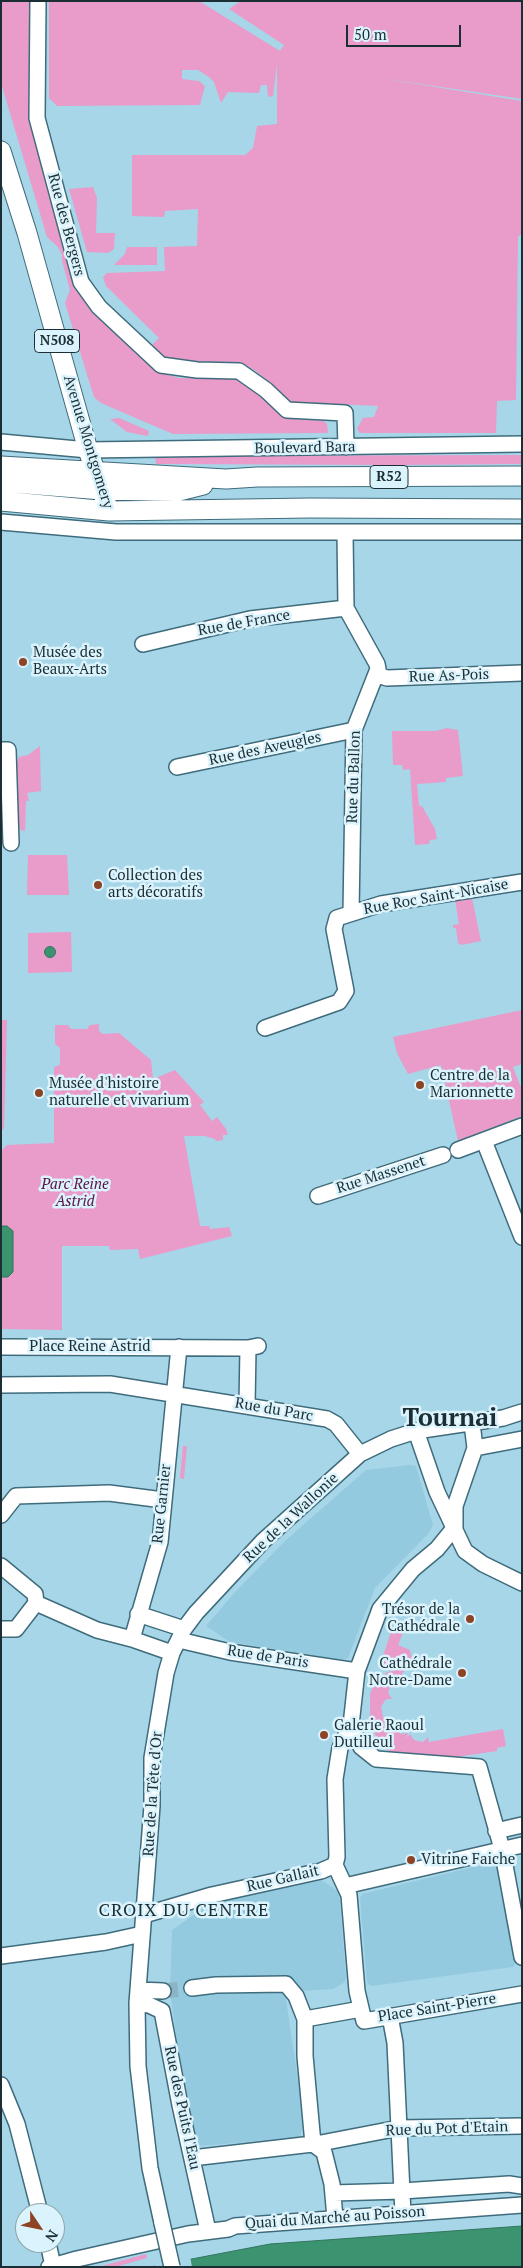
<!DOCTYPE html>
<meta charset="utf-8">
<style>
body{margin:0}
#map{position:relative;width:523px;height:2268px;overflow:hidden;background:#a7d6e8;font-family:"PT Serif",serif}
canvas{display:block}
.frame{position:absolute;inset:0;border:2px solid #1b2e34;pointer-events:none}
.north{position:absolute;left:15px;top:2203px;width:50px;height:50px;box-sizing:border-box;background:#dbf3fc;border:1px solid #8ea4ac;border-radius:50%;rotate:124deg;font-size:14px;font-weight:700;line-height:20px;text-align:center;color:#1b2e34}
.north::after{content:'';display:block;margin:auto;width:18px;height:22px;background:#8c4424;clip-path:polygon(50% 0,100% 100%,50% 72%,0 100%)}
.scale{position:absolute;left:346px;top:25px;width:115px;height:22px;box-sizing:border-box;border:2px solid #1b2e34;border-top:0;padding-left:6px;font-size:15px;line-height:18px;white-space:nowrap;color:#1b2e34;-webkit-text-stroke:4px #dbf3fc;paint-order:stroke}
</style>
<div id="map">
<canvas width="523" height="2268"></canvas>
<div class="frame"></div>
<div class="north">N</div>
<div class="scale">50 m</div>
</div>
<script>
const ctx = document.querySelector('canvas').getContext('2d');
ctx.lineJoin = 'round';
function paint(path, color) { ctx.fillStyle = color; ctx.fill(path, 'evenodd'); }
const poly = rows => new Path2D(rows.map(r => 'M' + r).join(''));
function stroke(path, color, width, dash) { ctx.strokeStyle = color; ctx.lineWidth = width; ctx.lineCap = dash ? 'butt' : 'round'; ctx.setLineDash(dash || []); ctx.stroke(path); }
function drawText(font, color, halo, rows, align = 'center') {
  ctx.font = font + ' "PT Serif",serif'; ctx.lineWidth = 5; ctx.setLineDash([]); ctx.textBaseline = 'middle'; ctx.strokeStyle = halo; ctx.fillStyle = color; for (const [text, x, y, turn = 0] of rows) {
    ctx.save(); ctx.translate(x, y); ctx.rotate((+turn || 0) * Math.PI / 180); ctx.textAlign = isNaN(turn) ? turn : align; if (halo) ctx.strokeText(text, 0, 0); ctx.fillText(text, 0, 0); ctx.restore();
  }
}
paint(poly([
 [410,1465,416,1466,433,1525,429,1533,375,1588,348,1658,343,1660,230,1642,206,1626,236,1591,286,1540,366,1470],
 [498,1861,516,1962,513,1967,371,1986,367,1982,360,1898,362,1894],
 [321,1880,339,1892,346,1977,345,1982,333,1989,285,1992,304,2122,300,2137,201,2146,197,2143,177,2043,170,1990,172,1930,211,1903]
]), '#93cadf');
paint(poly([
 [1,1,30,1,31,110,98,316,150,366,161,373,179,378,241,379,254,387,285,416,294,419,324,421,327,424,328,433,173,434,101,403,94,397,65,303,70,290,62,261,62,255,58,247,47,237,1,83],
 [49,1,199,1,280,51,284,45,229,9,241,1,522,1,522,99,380,78,522,101,522,233,518,237,516,400,497,401,496,433,360,433,357,429,363,418,374,417,378,406,291,402,256,371,240,362,172,361,164,359,150,347,159,338,106,286,103,277,107,273,165,271,164,247,197,246,198,209,165,211,164,217,132,216,132,155,245,155,253,148,257,126,277,124,277,64,273,96,268,97,267,85,261,85,259,93,228,92,221,103,214,82,209,77,198,70,182,70,182,79,199,81,205,86,200,105,57,106,49,98],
 [93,187,97,198,96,233,115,233,114,249,108,253,87,252,69,189],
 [127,247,157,247,157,265,114,265,125,254],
 [119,418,149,431,148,436,127,432,110,419],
 [522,455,522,464,397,465,156,464,155,456],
 [447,728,458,730,463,776,446,778,446,782,417,784,419,806,422,806,435,829,437,839,430,840,429,844,415,845,410,769,403,770,402,765,393,765,392,731,436,731],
 [40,746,41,791,27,793,29,801,26,801,25,831,20,830,16,807,17,761,19,757,28,755],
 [28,855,67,855,69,895,27,895],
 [472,898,481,941,462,945,458,943,456,928,453,928,453,925,459,924,455,900],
 [71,932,72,972,28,973,28,933],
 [522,1010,522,1064,513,1067,522,1090,522,1116,458,1141,441,1065,408,1074,397,1053,393,1037],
 [1,1020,7,1020,4,1128,1,1132],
 [99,1024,99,1031,103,1034,119,1033,151,1060,153,1079,175,1070,204,1102,200,1105,212,1121,217,1117,226,1129,228,1135,223,1135,223,1140,216,1141,215,1139,205,1136,184,1136,200,1226,209,1226,210,1229,229,1227,232,1236,140,1259,138,1249,110,1250,109,1246,62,1246,62,1330,1,1329,1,1151,7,1145,54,1143,54,1067,60,1065,60,1048,55,1044,55,1025,68,1025,71,1029,87,1029,90,1025],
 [183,1446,187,1446,184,1479,180,1478],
 [393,1626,404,1630,398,1645,410,1650,412,1661,379,1668],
 [407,1667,402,1674,400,1682,397,1679,395,1680,399,1683,391,1685,388,1693,392,1699,386,1699,381,1707,383,1717,391,1722,396,1720,395,1727,401,1734,408,1733,406,1738,410,1734,414,1740,423,1742,428,1737,429,1742,503,1729,506,1746,497,1748,497,1751,449,1758,392,1754,379,1742,370,1724,370,1694,376,1679,388,1672],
 [146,2254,147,2258,115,2267,98,2267]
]), '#e99bca');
const water = poly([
 '44.5 952a5.5 5.5 0 1 1 11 0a5.5 5.5 0 1 1-11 0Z',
 [1,1226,7,1226,13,1231,13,1272,8,1277,1,1277,1,1226],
 [522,2226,522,2267,150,2267,270,2244,522,2226]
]);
paint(water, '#3c936f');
stroke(water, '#32755d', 1);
paint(poly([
 [190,2256,192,2267,155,2267,154,2263]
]), '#a7d6e8');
stroke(poly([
 [163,1991,192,1988]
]), '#8bb4c4', 15, [15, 8]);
const minor = poly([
 [38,1,37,118,81,282,99,307,161,365,197,370,239,371,266,390,287,410,345,413,346,447],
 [1,442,88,450,522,444],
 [1,522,116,532,522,532],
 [345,533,346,608,377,664,378,669,354,730,351,913],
 [143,644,250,619,346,608],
 [377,675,387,678,522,673],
 [1,750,8,750,11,843],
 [177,767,354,730],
 [265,1028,339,1002,346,991,334,929,337,918,381,904,522,882],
 [484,1141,522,1237],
 [458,1150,522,1126],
 [318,1196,443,1155],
 [1,1347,248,1348,258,1346],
 [1,1385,110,1384,327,1419,336,1424,360,1454],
 [247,1405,248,1348],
 [416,1431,437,1492,465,1551,483,1564,522,1583],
 [475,1448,522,1439],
 [1,1515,16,1496,109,1493,163,1500],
 [1,1566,35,1594,36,1603],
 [36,1603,97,1630,132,1639,172,1653],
 [138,1614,184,1629],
 [1,1629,16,1629,36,1603],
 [132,1639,160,1542,179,1347],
 [179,1640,230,1652,357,1671],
 [351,1725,361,1747,376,1759,479,1767,502,1849,522,1957],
 [496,1831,522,1825],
 [335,1865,337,1857,335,1779,340,1748,351,1725,357,1671,380,1609,413,1569,437,1549,455,1527,455,1506,475,1448,472,1423],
 [335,1865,349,1895,357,1991,364,2021,522,1994],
 [345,1886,522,1845],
 [144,1915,212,1895,321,1871,335,1865],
 [1,1956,106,1942,142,1934],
 [192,1988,216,1985,286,1984,296,1996,305,2019],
 [138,1990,163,1991],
 [137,2003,149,2005,162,2011,180,2105,208,2231],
 [390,2016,395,2043,403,2214],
 [1,2085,17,2124,40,2213],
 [313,2144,305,2056,305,2019,361,2009],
 [313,2144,324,2152,332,2184,335,2218],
 [192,2158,321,2143,399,2128,522,2126],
 [333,2193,402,2191,509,2184,522,2186],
 [162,2223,150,2168,138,2066,137,2003,152,1806,152,1758,166,1673,172,1653,184,1629,196,1613,263,1541,360,1454,391,1439,416,1431,503,1418,522,1412],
 [48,2243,53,2266],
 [49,2267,77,2259,188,2234,228,2229,235,2226,522,2205]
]);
const major = poly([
 [1,151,27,233,88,450,109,511],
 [1,466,226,479,257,477,522,476],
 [1,482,102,490,153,491,179,491,203,485],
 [1,501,109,511,310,508,522,509]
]);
stroke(minor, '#3f6c7c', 18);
stroke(major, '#3f6c7c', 21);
stroke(minor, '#fff', 15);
stroke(major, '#fff', 19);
const minorBridge = poly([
 [162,2223,172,2267]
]);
stroke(minorBridge, '#3f6c7c', 18, []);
stroke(minorBridge, '#fff', 15);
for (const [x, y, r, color] of [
 [23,662,5,"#8c4424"],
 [98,885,5,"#8c4424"],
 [420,1085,5,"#8c4424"],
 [39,1093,5,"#8c4424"],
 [470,1619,5,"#8c4424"],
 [462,1673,5,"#8c4424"],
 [324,1735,5,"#8c4424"],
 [411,1860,5,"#8c4424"]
]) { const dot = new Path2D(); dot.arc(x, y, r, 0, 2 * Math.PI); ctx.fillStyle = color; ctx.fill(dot); stroke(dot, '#dbf3fc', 2); }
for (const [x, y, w] of [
 [57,341,45],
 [389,477,38]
]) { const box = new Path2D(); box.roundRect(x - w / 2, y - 11.5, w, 23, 4); ctx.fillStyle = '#dbf3fc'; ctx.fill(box); stroke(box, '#1b2e34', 1); }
drawText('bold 14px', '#1b2e34', null, [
 ["N508",57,341],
 ["R52",389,477]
]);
drawText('15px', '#1b2e34', '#dbf3fc', [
 ["Rue des Bergers",66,225,75],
 ["Avenue Montgomery",88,442,73],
 ["Boulevard Bara",305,448,-1],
 ["Rue de France",244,623,-10],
 ["Rue As-Pois",449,676,-2],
 ["Rue des Aveugles",265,749,-12],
 ["Rue du Ballon",354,777,-88],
 ["Rue Roc Saint-Nicaise",436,897,-10],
 ["Rue Massenet",381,1175,-18],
 ["Place Reine Astrid",90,1347],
 ["Rue du Parc",274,1410,10],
 ["Rue Garnier",162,1504,-84],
 ["Rue de la Wallonie",291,1518,-43],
 ["Rue de Paris",268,1657,9],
 ["Rue de la Tête d'Or",153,1794,-86],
 ["Rue Gallait",283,1879,-13],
 ["Place Saint-Pierre",437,2008,-9],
 ["Rue des Puits l'Eau",182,2108,78],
 ["Rue du Pot d'Etain",447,2129,-2],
 ["Quai du Marché au Poisson",335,2218,-4]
]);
drawText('15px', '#1b2e34', '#dbf3fc', [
 ["Musée des",33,653],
 ["Beaux-Arts",33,670],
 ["Collection des",108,876],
 ["arts décoratifs",108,893],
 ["Centre de la",430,1076],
 ["Marionnette",430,1093],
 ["Musée d'histoire",49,1084],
 ["naturelle et vivarium",49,1101],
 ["Trésor de la",460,1610,"right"],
 ["Cathédrale",460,1627,"right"],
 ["Cathédrale",452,1664,"right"],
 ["Notre-Dame",452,1681,"right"],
 ["Galerie Raoul",334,1726],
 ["Dutilleul",334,1743],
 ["Vitrine Faiche",421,1860]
], 'left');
drawText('italic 15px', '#5b1144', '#dbf3fc', [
 ["Parc Reine",75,1185],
 ["Astrid",75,1202]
]);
ctx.letterSpacing = '1px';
drawText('18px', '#1b2e34', '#dbf3fc', [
 ["CROIX DU CENTRE",184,1911]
]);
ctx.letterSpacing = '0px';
drawText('bold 25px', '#1b2e34', '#dbf3fc', [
 ["Tournai",450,1419]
]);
</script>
